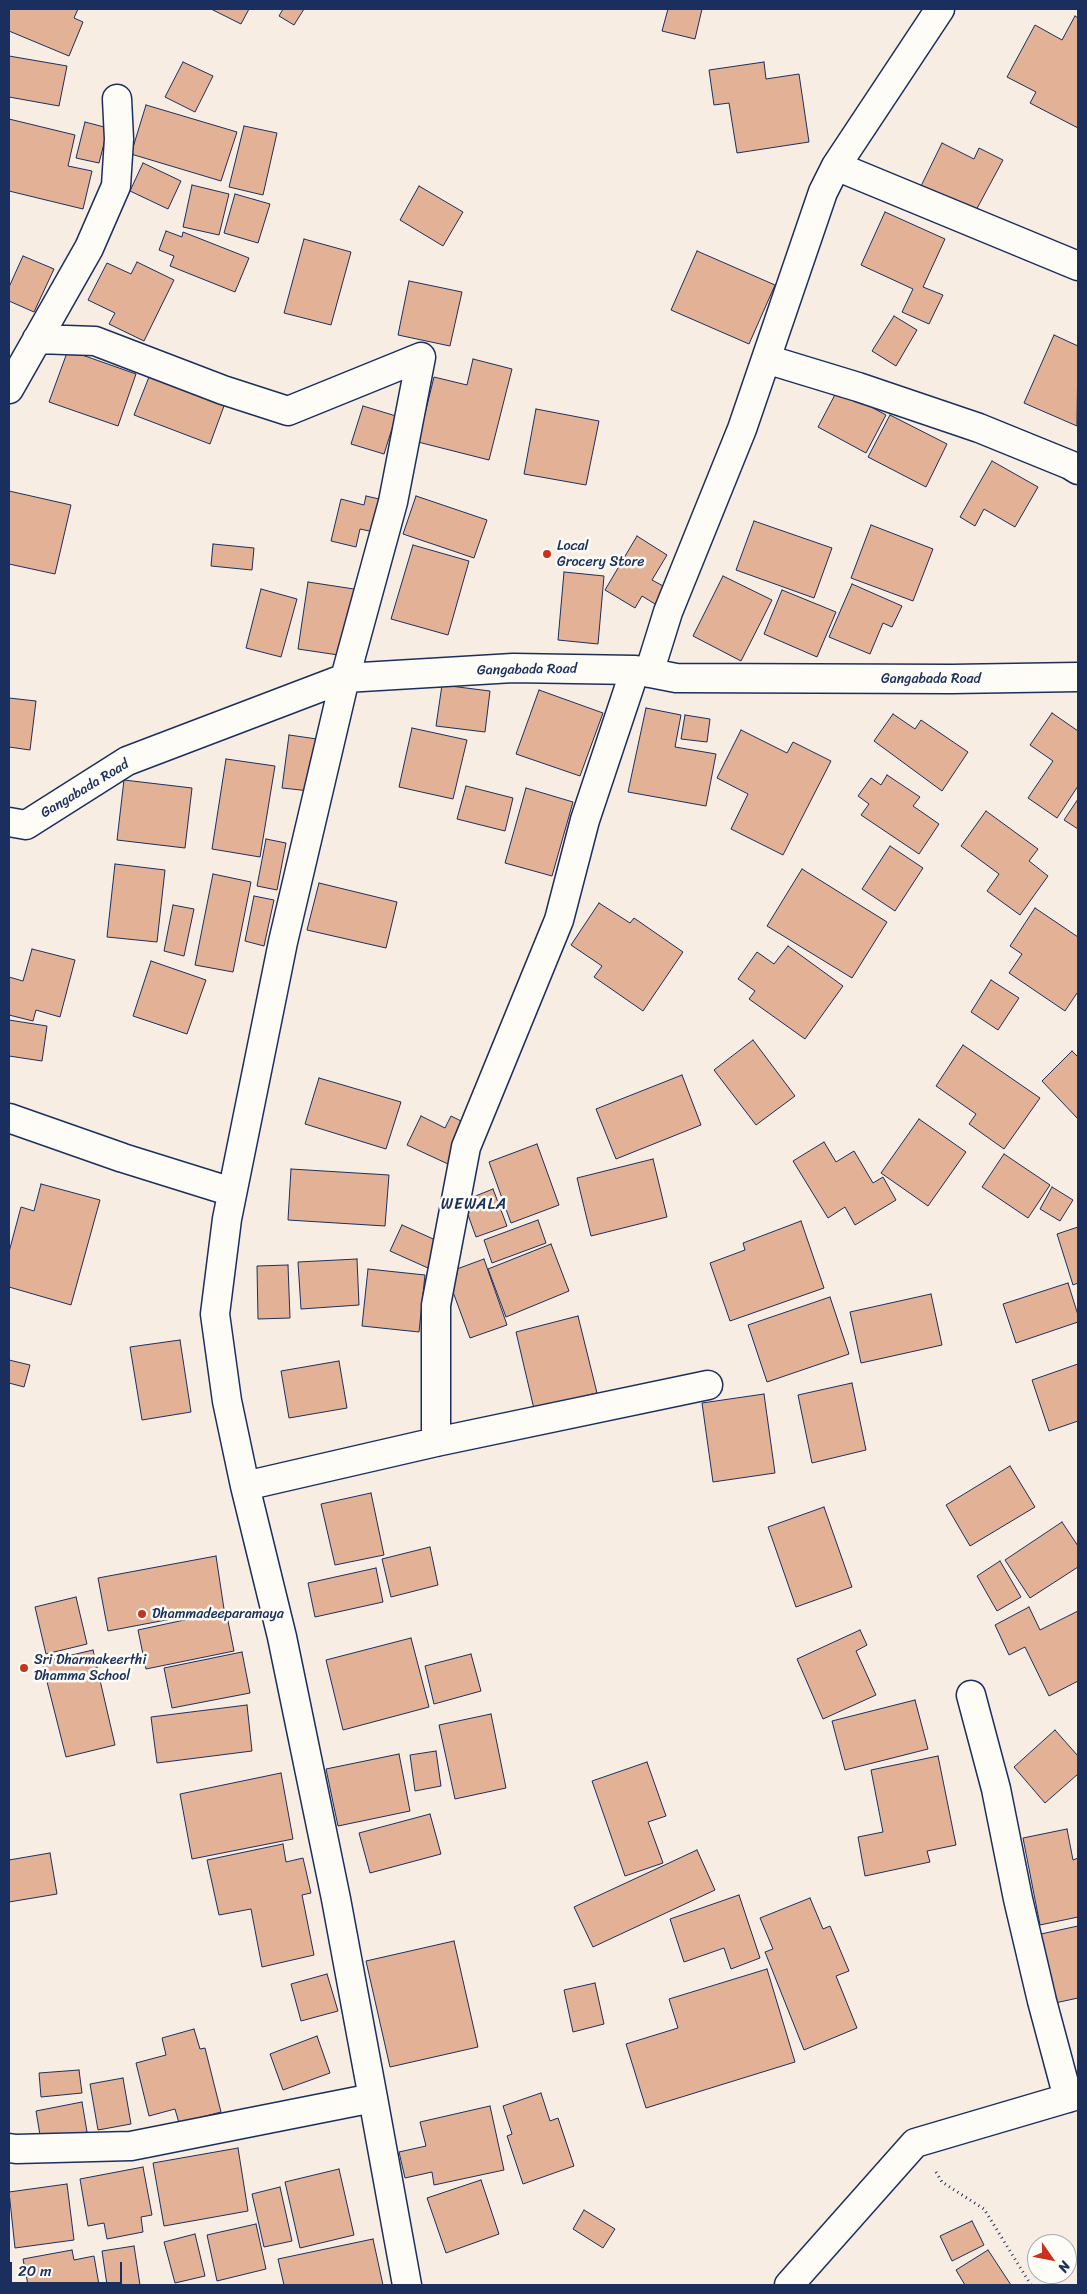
<!DOCTYPE html>
<style>
body{margin:0}
#map{position:relative;width:1087px;height:2294px;overflow:hidden;background:#f8ede3;font-family:Sriracha,sans-serif}
canvas{display:block}
.frame{position:absolute;inset:0;border:10px solid #1b2f5e;pointer-events:none}
.north{position:absolute;left:1027px;top:2234px;width:50px;height:50px;box-sizing:border-box;background:#fdfcf7;border:1px solid #a3aaba;border-radius:50%;rotate:123deg;font-size:14px;font-weight:700;line-height:20px;text-align:center;color:#1b2f5e}
.north::after{content:'';display:block;margin:auto;width:18px;height:22px;background:#c8321e;clip-path:polygon(50% 0,100% 100%,50% 72%,0 100%)}
.scale{position:absolute;left:10px;top:2262px;width:112px;height:22px;box-sizing:border-box;border:2px solid #1b2f5e;border-top:0;padding-left:6px;font-size:15px;line-height:18px;white-space:nowrap;color:#1b2f5e;-webkit-text-stroke:4px #fdfcf7;paint-order:stroke}
</style>
<div id="map">
<canvas width="1087" height="2294"></canvas>
<div class="frame"></div>
<div class="north">N</div>
<div class="scale">20 m</div>
</div>
<script>
const ctx = document.querySelector('canvas').getContext('2d');
ctx.lineJoin = 'round';
function paint(path, color) { ctx.fillStyle = color; ctx.fill(path, 'evenodd'); }
const poly = rows => new Path2D(rows.map(r => 'M' + r).join(''));
function stroke(path, color, width, dash) { ctx.strokeStyle = color; ctx.lineWidth = width; ctx.lineCap = dash ? 'butt' : 'round'; ctx.setLineDash(dash || []); ctx.stroke(path); }
function drawText(font, color, halo, rows, align = 'center') {
  ctx.font = font + ' Sriracha,sans-serif'; ctx.lineWidth = 5; ctx.setLineDash([]); ctx.textBaseline = 'middle'; ctx.strokeStyle = halo; ctx.fillStyle = color; for (const [text, x, y, turn = 0] of rows) {
    ctx.save(); ctx.translate(x, y); ctx.rotate((+turn || 0) * Math.PI / 180); ctx.textAlign = isNaN(turn) ? turn : align; if (halo) ctx.strokeText(text, 0, 0); ctx.fillText(text, 0, 0); ctx.restore();
  }
}
const building = poly([
 [9,9,78,9,74,18,83,22,69,56,9,31,9,9],
 [211,9,249,9,241,24,211,9],
 [283,9,304,9,294,25,279,16,283,9],
 [668,9,702,9,695,39,662,31,668,9],
 [1075,16,1078,18,1078,128,1030,103,1036,92,1007,77,1035,25,1062,40,1075,16],
 [9,56,67,66,59,106,9,97,9,56],
 [183,62,213,76,195,112,165,97,183,62],
 [764,62,766,79,799,74,809,142,737,153,729,103,714,105,709,70,764,62],
 [146,105,237,132,221,181,131,154,146,105],
 [9,119,75,135,68,166,92,171,83,209,9,191,9,119],
 [85,122,108,128,99,163,76,158,85,122],
 [244,126,277,133,263,195,229,187,244,126],
 [942,143,974,159,979,148,1003,160,974,214,921,186,942,143],
 [143,163,181,181,168,209,130,191,143,163],
 [192,185,229,194,219,235,183,227,192,185],
 [419,186,463,212,443,246,400,220,419,186],
 [235,194,270,204,258,243,224,233,235,194],
 [885,212,945,239,923,287,943,295,929,324,902,312,913,289,861,265,885,212],
 [166,231,182,237,183,232,249,258,235,292,170,266,174,256,159,250,166,231],
 [304,239,351,252,331,325,284,313,304,239],
 [697,251,775,285,749,344,671,310,697,251],
 [23,256,54,269,34,312,9,301,9,287,23,256],
 [137,262,174,280,144,341,109,324,115,313,88,300,107,263,131,274,137,262],
 [409,281,462,292,450,346,398,335,409,281],
 [894,316,917,330,896,366,872,351,894,316],
 [1054,335,1078,346,1077,426,1024,403,1054,335],
 [68,350,136,374,118,426,49,402,68,350],
 [473,359,512,369,489,460,418,442,434,377,467,385,473,359],
 [149,377,224,406,210,444,134,415,149,377],
 [838,389,886,415,866,453,818,427,838,389],
 [363,406,396,416,384,454,351,444,363,406],
 [536,409,599,421,586,485,524,474,536,409],
 [890,415,947,444,926,487,868,457,890,415],
 [992,461,1038,487,1015,527,984,509,975,526,960,517,992,461],
 [9,491,71,505,55,574,9,564,9,491],
 [366,496,388,501,379,533,360,529,356,547,331,541,341,499,364,505,366,496],
 [416,496,487,520,474,558,403,534,416,496],
 [754,521,832,548,814,598,736,570,754,521],
 [871,525,933,549,913,601,851,578,871,525],
 [637,536,667,555,652,580,665,587,655,604,642,596,635,608,605,590,637,536],
 [213,544,254,548,252,570,211,566,213,544],
 [413,545,469,561,448,635,391,619,413,545],
 [564,572,604,576,598,644,558,640,564,572],
 [723,576,772,600,741,661,693,636,723,576],
 [308,582,354,589,345,656,298,649,308,582],
 [852,584,902,606,892,627,883,623,870,654,829,637,852,584],
 [261,589,297,599,281,657,246,648,261,589],
 [782,590,836,612,817,657,764,634,782,590],
 [442,685,490,691,485,732,436,726,442,685],
 [539,690,603,713,580,776,516,754,539,690],
 [9,698,36,701,30,750,9,747,9,698],
 [646,708,681,715,675,747,716,754,706,806,628,792,646,708],
 [1052,713,1078,731,1078,786,1057,818,1028,798,1053,761,1030,745,1052,713],
 [893,714,915,729,921,720,968,752,942,791,874,741,893,714],
 [685,715,710,719,707,742,681,739,685,715],
 [412,728,467,740,453,799,399,787,412,728],
 [741,730,787,753,793,742,831,761,783,855,731,829,748,794,717,778,741,730],
 [289,735,317,739,310,791,282,788,289,735],
 [226,759,275,766,260,857,212,849,226,759],
 [887,775,920,797,913,806,939,824,919,854,861,815,869,804,858,796,871,778,881,785,887,775],
 [124,780,192,788,185,848,117,840,124,780],
 [466,786,513,798,505,831,457,819,466,786],
 [526,788,573,802,552,876,505,863,526,788],
 [1078,799,1078,829,1064,820,1078,799],
 [986,811,1038,849,1029,861,1048,876,1020,915,987,891,999,874,961,846,986,811],
 [266,839,286,843,277,890,257,886,266,839],
 [890,846,923,868,895,911,862,889,890,846],
 [115,864,165,870,157,942,107,937,115,864],
 [802,869,887,922,852,978,767,926,802,869],
 [213,874,251,882,233,972,195,965,213,874],
 [319,883,397,902,386,948,307,930,319,883],
 [254,896,274,900,264,946,245,941,254,896],
 [599,903,630,923,634,918,683,952,643,1011,594,977,602,966,571,945,599,903],
 [173,905,194,909,184,956,164,951,173,905],
 [1035,908,1078,937,1078,994,1077,993,1065,1011,1009,973,1022,954,1010,946,1035,908],
 [788,946,843,986,805,1039,749,999,755,991,738,979,757,952,774,964,788,946],
 [32,949,75,960,60,1017,36,1010,33,1021,9,1015,9,977,23,981,32,949],
 [151,961,206,980,187,1034,133,1016,151,961],
 [991,980,1019,998,998,1030,971,1012,991,980],
 [9,1020,47,1026,42,1061,9,1056,9,1020],
 [753,1040,795,1096,756,1125,714,1070,753,1040],
 [963,1045,1040,1098,1004,1149,969,1124,976,1114,936,1086,963,1045],
 [1072,1051,1078,1057,1078,1119,1042,1081,1072,1051],
 [682,1075,701,1125,616,1159,596,1109,682,1075],
 [319,1078,401,1102,386,1149,305,1124,319,1078],
 [421,1116,445,1128,451,1116,467,1124,448,1164,407,1145,421,1116],
 [919,1119,966,1152,928,1206,881,1173,919,1119],
 [824,1142,836,1162,854,1151,873,1183,883,1177,896,1200,855,1225,845,1207,828,1218,793,1161,824,1142],
 [537,1144,559,1205,511,1223,489,1162,537,1144],
 [1004,1154,1050,1185,1028,1218,982,1187,1004,1154],
 [653,1159,667,1217,591,1236,577,1178,653,1159],
 [291,1169,389,1175,385,1226,288,1220,291,1169],
 [41,1184,100,1200,71,1305,9,1287,9,1252,21,1207,34,1211,41,1184],
 [1052,1187,1073,1200,1060,1221,1040,1209,1052,1187],
 [493,1189,507,1226,476,1237,463,1201,493,1189],
 [538,1220,546,1243,492,1263,484,1240,538,1220],
 [801,1221,824,1288,730,1321,710,1263,745,1250,743,1243,801,1221],
 [402,1225,440,1242,428,1268,390,1251,402,1225],
 [1078,1227,1078,1283,1073,1285,1057,1234,1078,1227],
 [551,1244,569,1291,506,1317,488,1269,551,1244],
 [357,1259,359,1305,301,1309,298,1262,357,1259],
 [484,1259,507,1325,470,1338,446,1273,484,1259],
 [288,1265,290,1318,258,1319,257,1266,288,1265],
 [368,1269,425,1275,419,1332,362,1326,368,1269],
 [1068,1283,1078,1315,1078,1322,1016,1343,1003,1304,1068,1283],
 [931,1294,942,1345,861,1363,850,1312,931,1294],
 [830,1297,849,1354,767,1382,748,1325,830,1297],
 [578,1316,597,1393,534,1409,516,1332,578,1316],
 [180,1340,191,1412,142,1420,130,1347,180,1340],
 [9,1360,30,1365,24,1387,9,1383,9,1360],
 [339,1361,347,1408,289,1418,281,1371,339,1361],
 [1078,1364,1078,1421,1049,1431,1032,1380,1078,1364],
 [852,1383,866,1450,812,1463,798,1395,852,1383],
 [764,1394,775,1473,713,1482,702,1403,764,1394],
 [1010,1466,1035,1507,970,1546,946,1505,1010,1466],
 [371,1493,384,1555,335,1565,321,1504,371,1493],
 [824,1507,852,1587,796,1607,768,1527,824,1507],
 [1062,1522,1078,1546,1078,1567,1030,1598,1005,1560,1062,1522],
 [430,1547,438,1585,391,1597,382,1559,430,1547],
 [216,1556,224,1609,108,1631,98,1578,216,1556],
 [1000,1561,1021,1597,997,1611,977,1576,1000,1561],
 [376,1568,383,1602,315,1617,308,1583,376,1568],
 [76,1597,87,1644,46,1654,35,1607,76,1597],
 [1029,1607,1040,1630,1078,1611,1078,1681,1049,1696,1025,1647,1009,1655,995,1625,1029,1607],
 [226,1611,234,1651,146,1669,138,1630,226,1611],
 [860,1630,867,1645,856,1651,876,1695,823,1719,797,1659,860,1630],
 [411,1638,429,1707,343,1730,326,1660,411,1638],
 [93,1650,115,1745,66,1757,42,1662,93,1650],
 [242,1652,250,1693,172,1708,164,1668,242,1652],
 [471,1654,481,1691,434,1704,425,1666,471,1654],
 [915,1700,928,1749,845,1770,832,1721,915,1700],
 [247,1705,252,1751,157,1763,151,1717,247,1705],
 [491,1714,506,1788,455,1799,439,1725,491,1714],
 [1055,1730,1078,1756,1078,1774,1045,1803,1014,1767,1055,1730],
 [436,1751,441,1786,415,1791,410,1755,436,1751],
 [399,1754,410,1811,338,1826,326,1769,399,1754],
 [938,1756,956,1845,927,1851,930,1862,865,1876,858,1837,883,1832,871,1770,938,1756],
 [647,1762,666,1816,648,1822,663,1863,625,1876,592,1781,647,1762],
 [281,1773,293,1839,192,1859,180,1794,281,1773],
 [430,1814,441,1854,370,1873,359,1833,430,1814],
 [1067,1829,1073,1860,1078,1858,1078,1917,1040,1925,1023,1838,1067,1829],
 [283,1844,286,1862,303,1858,311,1893,302,1895,314,1955,262,1967,251,1909,219,1915,207,1860,283,1844],
 [697,1850,715,1890,593,1947,574,1907,697,1850],
 [50,1853,57,1894,9,1902,9,1860,50,1853],
 [739,1895,760,1958,731,1969,724,1948,684,1962,670,1919,739,1895],
 [810,1898,823,1929,830,1926,849,1971,836,1976,857,2028,804,2050,765,1952,773,1949,760,1918,810,1898],
 [1078,1926,1078,1998,1055,2003,1041,1934,1078,1926],
 [454,1941,478,2047,390,2067,366,1961,454,1941],
 [767,1969,795,2062,646,2108,626,2044,678,2028,669,1999,767,1969],
 [327,1974,338,2011,301,2021,291,1984,327,1974],
 [595,1983,604,2024,573,2032,564,1990,595,1983],
 [194,2029,200,2049,205,2048,221,2112,179,2123,175,2109,149,2116,136,2063,166,2055,162,2038,194,2029],
 [317,2036,330,2073,283,2090,270,2054,317,2036],
 [79,2070,82,2093,41,2097,39,2073,79,2070],
 [123,2078,131,2124,98,2130,90,2084,123,2078],
 [541,2093,550,2121,558,2118,574,2166,523,2184,507,2136,512,2134,503,2106,541,2093],
 [82,2102,87,2132,41,2141,36,2111,82,2102],
 [490,2106,504,2170,434,2185,432,2172,405,2178,399,2152,426,2146,420,2122,490,2106],
 [238,2148,248,2211,164,2226,153,2163,238,2148],
 [143,2167,152,2215,141,2217,143,2232,107,2239,104,2223,88,2226,80,2179,143,2167],
 [339,2169,354,2235,300,2248,285,2182,339,2169],
 [481,2180,499,2234,446,2253,427,2198,481,2180],
 [67,2184,74,2240,15,2248,9,2192,67,2184],
 [280,2187,292,2241,264,2247,252,2194,280,2187],
 [584,2210,615,2229,603,2248,573,2229,584,2210],
 [972,2221,984,2245,952,2261,940,2236,972,2221],
 [256,2224,266,2269,217,2281,207,2235,256,2224],
 [195,2234,205,2276,175,2283,164,2242,195,2234],
 [373,2239,383,2285,284,2285,278,2259,373,2239],
 [134,2246,140,2285,107,2285,102,2251,134,2246],
 [72,2250,74,2260,94,2256,99,2285,58,2285,58,2283,28,2285,23,2259,72,2250],
 [988,2250,1011,2285,965,2285,956,2270,988,2250]
]);
paint(building, '#e3b195');
stroke(building, '#1b2f5e', 1);
const minor = poly([
 [836,166,1078,266],
 [766,359,858,387,979,428,1070,465,1078,470],
 [9,389,89,248,116,186,119,139,117,99],
 [649,673,668,612,742,429,823,192,836,166,940,9],
 [9,822,26,825,127,761,345,678,513,668,635,670,676,678,952,679,1078,677],
 [9,1118,123,1158,232,1192],
 [436,1442,436,1305,466,1147,559,920,585,820,635,670],
 [245,1486,436,1442,708,1385],
 [971,1695,996,1789,1018,1899,1042,2001,1068,2098],
 [373,2098,407,2285],
 [9,2148,16,2149,131,2146,373,2098,336,1899,282,1637,245,1486,227,1401,215,1314,227,1219,283,942,345,678,393,502,421,357,288,411,223,390,95,341,37,339],
 [789,2285,915,2143,1078,2095]
]);
stroke(minor, '#1b2f5e', 31);
stroke(poly([
 [936,2172,942,2182,984,2209,1031,2285]
]), '#1b2f5e', 3, [1, 4]);
stroke(minor, '#fdfcf7', 28);
for (const [x, y, r, color] of [
 [547,554,5,"#c8321e"],
 [142,1614,5,"#c8321e"],
 [24,1668,5,"#c8321e"]
]) { const dot = new Path2D(); dot.arc(x, y, r, 0, 2 * Math.PI); ctx.fillStyle = color; ctx.fill(dot); stroke(dot, '#fdfcf7', 2); }
drawText('14px', '#1b2f5e', '#fdfcf7', [
 ["Local",557,546],
 ["Grocery Store",557,562],
 ["Dhammadeeparamaya",152,1614],
 ["Sri Dharmakeerthi",34,1660],
 ["Dhamma School",34,1676]
], 'left');
drawText('14px', '#1b2f5e', '#fdfcf7', [
 ["Gangabada Road",527,670,-1],
 ["Gangabada Road",931,679],
 ["Gangabada Road",85,789,-31]
]);
ctx.letterSpacing = '1px';
drawText('16px', '#1b2f5e', '#fdfcf7', [
 ["WEWALA",474,1205]
]);
ctx.letterSpacing = '0px';
</script>
